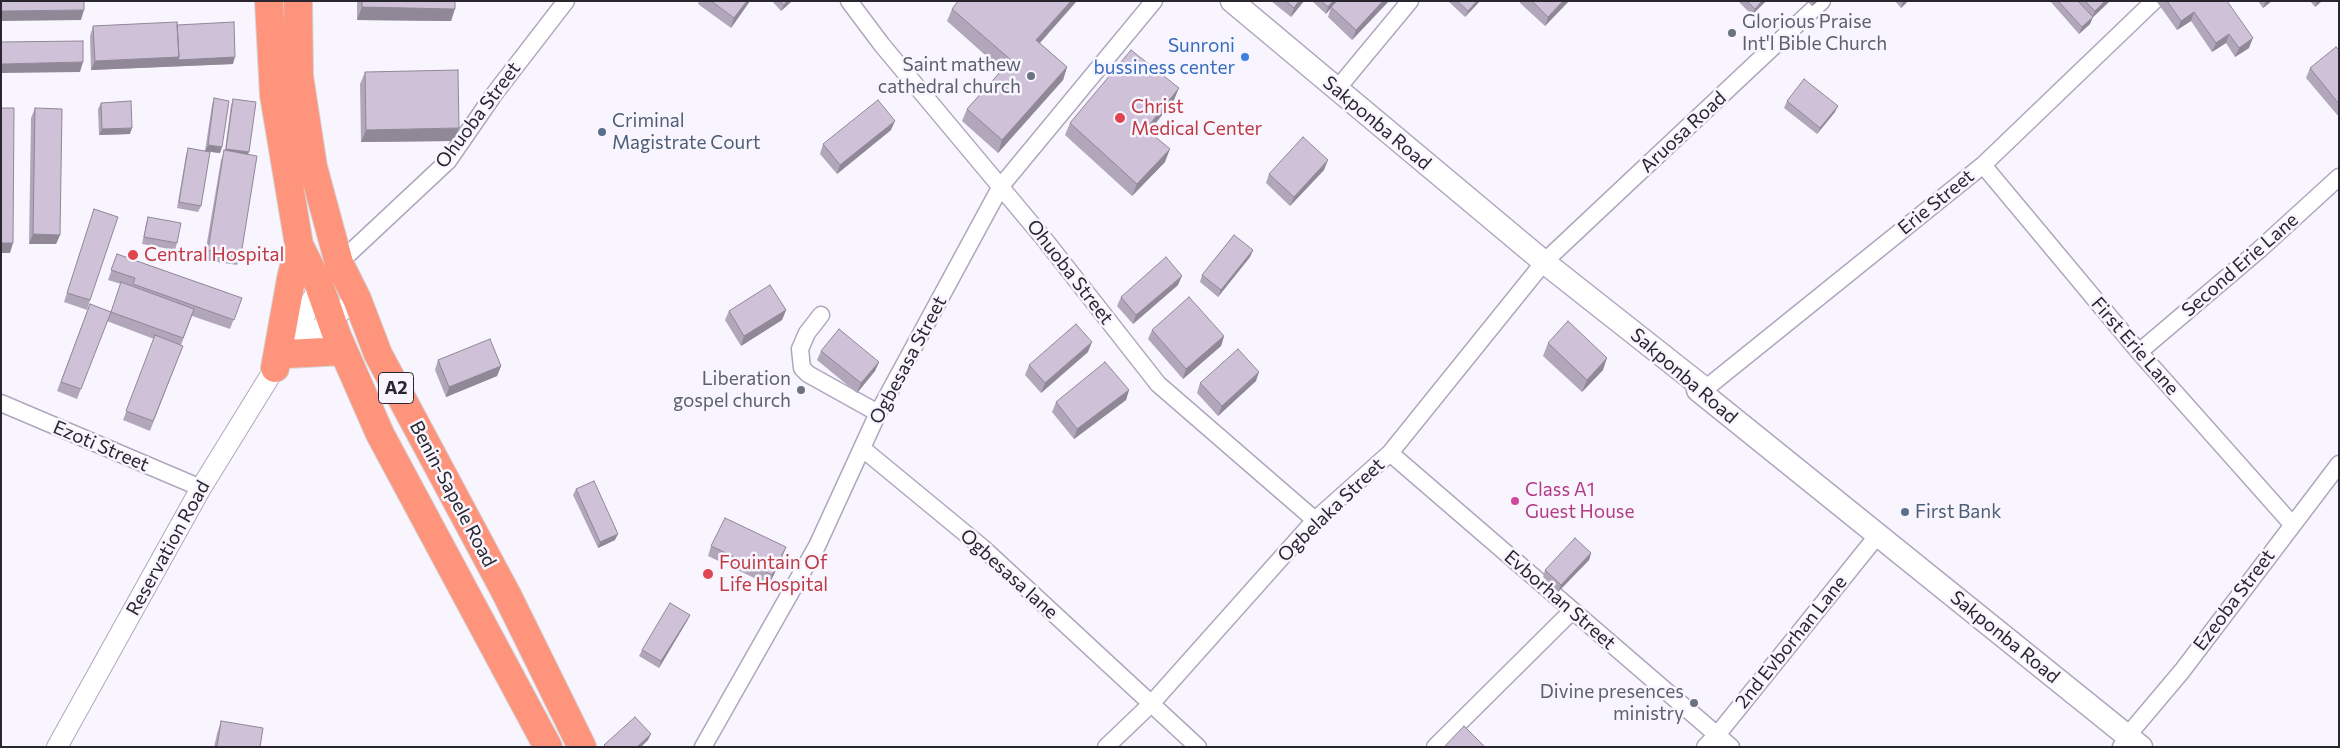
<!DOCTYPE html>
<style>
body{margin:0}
#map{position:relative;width:2340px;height:748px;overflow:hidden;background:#f8f5ff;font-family:Commissioner,sans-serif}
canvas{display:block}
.frame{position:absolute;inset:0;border:2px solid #29262f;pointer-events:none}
</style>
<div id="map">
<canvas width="2340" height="748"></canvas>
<div class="frame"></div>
</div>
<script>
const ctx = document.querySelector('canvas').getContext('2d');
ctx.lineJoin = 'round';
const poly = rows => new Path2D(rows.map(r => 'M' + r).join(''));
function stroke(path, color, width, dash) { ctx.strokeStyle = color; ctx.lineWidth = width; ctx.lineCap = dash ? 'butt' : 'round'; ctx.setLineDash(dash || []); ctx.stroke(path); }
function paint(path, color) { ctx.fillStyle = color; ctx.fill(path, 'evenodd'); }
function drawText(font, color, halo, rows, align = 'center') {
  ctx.font = font + ' Commissioner,sans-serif'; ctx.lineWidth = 5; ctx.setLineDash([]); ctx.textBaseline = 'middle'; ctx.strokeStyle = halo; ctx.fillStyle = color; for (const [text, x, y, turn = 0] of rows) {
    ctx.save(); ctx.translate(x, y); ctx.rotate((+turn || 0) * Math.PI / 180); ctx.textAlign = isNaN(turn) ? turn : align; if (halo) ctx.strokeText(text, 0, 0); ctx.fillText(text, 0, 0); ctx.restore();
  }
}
const minor = poly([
 [849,1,882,45,1045,240,1158,384,1315,520],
 [1337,89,1410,1],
 [1983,165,2139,352,2291,523],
 [339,263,448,161,495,93,566,1],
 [821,315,807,333,800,349,802,368,808,374,878,413],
 [2139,352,2259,250,2339,177],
 [1705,389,1983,165,2154,1],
 [1,403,201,488],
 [863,449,983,548,1198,747],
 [1390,453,1731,747],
 [703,747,817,546,878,413,1001,186,1154,1],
 [1106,747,1151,704,1315,520,1390,453,1544,262,1822,1],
 [1435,747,1572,611],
 [1705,747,1717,735,1877,536],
 [2121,747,2128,735,2182,671,2339,464]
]);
const tertiary = poly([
 [289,350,319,285,323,280],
 [57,747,201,488,275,368,287,354,357,299]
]);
const secondary = poly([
 [1232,1,1544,262,1705,389,1698,390,2141,747]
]);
const trunk = poly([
 [269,1,274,95,299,245,319,285,337,336,380,434,548,747],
 [298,1,299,76,313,167,339,263,357,299,378,354,506,593,582,747],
 [287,354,343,351],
 [275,368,291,279,299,245]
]);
stroke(minor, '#afa7be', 19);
stroke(tertiary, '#afa7be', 22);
stroke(secondary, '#afa7be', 25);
stroke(trunk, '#d4d4d5', 30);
stroke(minor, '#fff', 16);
stroke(tertiary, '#fff', 20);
stroke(secondary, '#fff', 22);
stroke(trunk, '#fe947c', 28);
paint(poly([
 [357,1,455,1,451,21,357,20],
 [699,1,750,1,731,28,698,4],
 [772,1,792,1,781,11],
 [1271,1,1304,1,1291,17],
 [1312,1,1389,1,1352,40,1328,17,1331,7,1326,14],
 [1448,1,1480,1,1465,17],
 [1520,1,1569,1,1545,26,1520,3],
 [1738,1,1766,1,1752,15],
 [1807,1,1818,1,1812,6],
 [1895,1,1908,1,1901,8],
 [2050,1,2110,1,2092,18,2090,24,2079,34],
 [2227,1,2249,48,2235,57,2226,43,2212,52,2191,21,2177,30,2157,2],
 [2258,1,2272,1,2263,8],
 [2310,1,2322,1,2315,7],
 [952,9,1040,43,1067,67,1063,80,998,153,962,121,967,109,1002,70,947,21],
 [177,25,233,64,91,70,90,36,93,26],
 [2339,50,2339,117,2306,78,2310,68],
 [365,72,454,141,361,142,360,84],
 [214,98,222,147,220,153,210,152,201,206,198,212,177,208,186,155,188,148,205,151,212,105],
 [233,99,248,154,241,255,237,265,204,260,221,160,225,150,231,105],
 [1174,100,1149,132,1165,162,1132,196,1065,135,1070,123],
 [1787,101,1835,112,1817,134,1784,108],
 [101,103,130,134,99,135,98,109],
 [35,108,60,235,56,244,29,244,31,118],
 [891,130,837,174,820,154,823,144],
 [1324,170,1290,206,1266,183,1269,174],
 [148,217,177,243,175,250,142,244,146,224],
 [91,219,90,300,87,310,64,302],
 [1253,250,1250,257,1218,297,1200,282,1202,275],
 [117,254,242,298,230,329,192,316,181,345,183,346,150,431,123,420,154,339,107,321,77,399,57,391,90,304,111,312,121,284,108,280],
 [1178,285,1133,324,1117,306,1121,297],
 [786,310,782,320,741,346,725,320,729,311],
 [1152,330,1224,336,1221,346,1183,379,1148,339],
 [1548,343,1603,370,1582,392,1543,356],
 [821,351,879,362,875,371,857,393,817,360],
 [1088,352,1041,393,1025,375,1029,365],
 [438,360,501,366,497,376,446,397,435,370],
 [1256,381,1218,416,1197,393,1200,383],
 [1129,390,1126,400,1074,439,1052,412,1056,402],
 [576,489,615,540,598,548,573,495],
 [711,546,786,547,782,557,769,585,708,556],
 [1591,553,1589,560,1558,592,1543,577,1545,570],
 [690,615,687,621,659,668,639,656,642,650],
 [221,721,260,747,214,747,217,734]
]), '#b1a6ba');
paint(poly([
 [747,1,750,1,731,28,734,18],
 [787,1,792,1,781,11,784,5],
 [1071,1,1077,1,1032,52,1036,40],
 [1299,1,1304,1,1291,17,1294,8],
 [1333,1,1337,1,1326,14,1328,7],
 [1383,1,1389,1,1352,40,1356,30],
 [1477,1,1480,1,1465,17,1468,11],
 [1563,1,1569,1,1545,26,1548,17],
 [1762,1,1766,1,1752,15,1755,9],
 [1814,1,1818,1,1812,6],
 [1903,1,1908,1,1901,8],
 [2105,1,2110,1,2092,18,2095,11],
 [2266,1,2272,1,2263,8],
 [2317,1,2322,1,2315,7],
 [362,7,455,9,451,21,357,20],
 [84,10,81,20,1,21,1,11],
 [2194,12,2191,21,2177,30,2181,21],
 [2093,17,2090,24,2079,34,2082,27],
 [2229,34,2226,43,2212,52,2216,43],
 [2253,38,2249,48,2235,57,2239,48],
 [179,57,235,57,233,64,91,70,95,61],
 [83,62,80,72,1,73,1,64],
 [1067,67,1063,80,998,153,1002,140],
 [1179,88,1174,100,1141,141,1146,129],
 [1838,106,1835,112,1817,134,1820,128],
 [895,121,891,130,837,174,840,165],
 [132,128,130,134,99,135,102,129],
 [459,128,454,141,361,142,366,130],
 [208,145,222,147,220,153,205,151],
 [226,149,249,152,246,159,224,156],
 [1170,149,1165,162,1132,196,1137,184],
 [1328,160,1324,170,1290,206,1294,197],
 [33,234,60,235,56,244,29,244],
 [1,243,13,243,10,253,1,253],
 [1253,250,1250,257,1218,297,1221,290],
 [1182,276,1178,285,1133,324,1136,315],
 [786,310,782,320,741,346,744,336],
 [1224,336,1221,346,1183,379,1186,369],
 [1092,342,1088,352,1041,393,1045,383],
 [1607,358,1603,370,1582,392,1587,380],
 [879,362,875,371,857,393,861,383],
 [501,366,497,376,446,397,449,387],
 [1259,372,1256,381,1218,416,1222,406],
 [1129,390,1126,400,1074,439,1077,429],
 [618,534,615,540,598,548,600,542],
 [786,547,782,557,769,585,772,575],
 [1591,553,1589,560,1558,592,1561,585],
 [690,615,687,621,659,668,661,661],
 [651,734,648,740,641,747,637,747]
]), '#908797');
const building = poly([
 [1,1,84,1,84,10,1,11,1,1],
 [362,1,455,1,455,9,362,7,362,1],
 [711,1,747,1,734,18,711,1],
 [780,1,787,1,784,5,780,1],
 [958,1,1071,1,1036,40,1067,67,1002,140,967,109,1011,60,952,9,958,1],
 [1286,1,1299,1,1294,8,1286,1],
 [1321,1,1333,1,1328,7,1321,1],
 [1337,1,1383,1,1356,30,1331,7,1337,1],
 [1457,1,1477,1,1468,11,1457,1],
 [1532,1,1563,1,1548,17,1532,1],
 [1747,1,1762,1,1755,9,1747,1],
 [2058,1,2078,1,2093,17,2082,27,2058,1],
 [2085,1,2105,1,2095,11,2085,1],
 [2167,1,2227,1,2253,38,2239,48,2229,34,2216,43,2194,12,2181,21,2167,1],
 [177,22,179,57,95,61,93,26,177,22],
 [234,22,235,57,178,60,179,57,177,25,234,22],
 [83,41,83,62,1,64,1,42,83,41],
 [2336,47,2339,50,2339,104,2310,68,2336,47],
 [1131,50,1179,88,1146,129,1170,149,1137,184,1070,123,1131,50],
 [458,70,459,128,366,130,365,72,458,70],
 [1804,79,1838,106,1820,128,1787,101,1804,79],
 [214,98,229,101,222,147,208,145,214,98],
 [233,99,256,102,249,152,226,149,233,99],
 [878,100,895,121,840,165,823,144,878,100],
 [131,101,132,128,102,129,101,103,131,101],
 [1,108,14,108,13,243,1,243,1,108],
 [35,108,62,109,60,235,33,234,35,108],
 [1303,137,1328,160,1294,197,1269,174,1303,137],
 [188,148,210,152,201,206,179,202,188,148],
 [224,150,257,156,241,255,208,250,224,150],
 [94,209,118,217,90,300,67,293,94,209],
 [148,217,181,223,177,243,144,237,148,217],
 [1234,235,1253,250,1221,290,1202,275,1234,235],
 [117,254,242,298,234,320,133,284,135,278,111,270,117,254],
 [1166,257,1182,276,1136,315,1121,297,1166,257],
 [121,282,194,309,183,338,111,312,121,282],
 [770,285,786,310,744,336,729,311,770,285],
 [1189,297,1224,336,1186,369,1152,330,1189,297],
 [90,304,111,312,81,389,61,382,90,304],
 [1568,321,1607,358,1587,380,1548,343,1568,321],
 [1076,324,1092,342,1045,383,1029,365,1076,324],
 [839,329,879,362,861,383,821,351,839,329],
 [155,335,183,346,153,421,126,411,155,335],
 [490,339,501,366,449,387,438,360,490,339],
 [1238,349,1259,372,1222,406,1200,383,1238,349],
 [1105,362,1129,390,1077,429,1056,402,1105,362],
 [594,481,618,534,600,542,576,489,594,481],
 [725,518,786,547,772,575,711,546,725,518],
 [1575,538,1591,553,1561,585,1545,570,1575,538],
 [670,603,690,615,661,661,642,650,670,603],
 [635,717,651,734,637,747,606,747,604,745,635,717],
 [221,721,263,728,260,747,217,747,221,721],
 [1464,726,1485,747,1444,747,1464,726]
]);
paint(building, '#cec1d8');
stroke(building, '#908797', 1);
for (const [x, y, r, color] of [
 [1732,33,5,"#6b7280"],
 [1245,57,5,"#3f7fe0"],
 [1031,76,5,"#6b7280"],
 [1120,118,6,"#e0444e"],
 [602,132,5,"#5c6f8a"],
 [133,255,6,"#e0444e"],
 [801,390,5,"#6b7280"],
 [1515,501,5,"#d1479c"],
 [1905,512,5,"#5c6f8a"],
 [708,574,6,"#e0444e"],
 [1694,703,5,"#6b7280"]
]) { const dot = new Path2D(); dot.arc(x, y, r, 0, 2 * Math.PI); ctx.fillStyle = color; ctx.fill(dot); stroke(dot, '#f8f5ff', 2); }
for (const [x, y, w] of [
 [396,388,35]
]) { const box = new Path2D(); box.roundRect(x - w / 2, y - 15.5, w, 31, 4); ctx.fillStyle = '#f8f5ff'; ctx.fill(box); stroke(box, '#29262f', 1); }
drawText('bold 18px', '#29262f', null, [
 ["A2",396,388]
]);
drawText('19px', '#5b616d', '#f8f5ff', [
 ["Glorious Praise",1742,22,"left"],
 ["Int'l Bible Church",1742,44,"left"],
 ["Saint mathew",1021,65],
 ["cathedral church",1021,87],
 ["Liberation",791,379],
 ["gospel church",791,401],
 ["Divine presences",1684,692],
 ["ministry",1684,714]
], 'right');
drawText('19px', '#366cbe', '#f8f5ff', [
 ["Sunroni",1235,46],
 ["bussiness center",1235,68]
], 'right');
drawText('19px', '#be3a42', '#f8f5ff', [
 ["Christ",1131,107],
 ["Medical Center",1131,129],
 ["Central Hospital",144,255],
 ["Fouintain Of",719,563],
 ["Life Hospital",719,585]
], 'left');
drawText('19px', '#29262f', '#f8f5ff', [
 ["Ohuoba Street",478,115,-53],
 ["Sakponba Road",1377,123,40],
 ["Aruosa Road",1683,132,-43],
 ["Erie Street",1936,202,-39],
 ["Second Erie Lane",2240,265,-41],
 ["Ohuoba Street",1070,272,52],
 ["First Erie Lane",2135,346,49],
 ["Ogbesasa Street",908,360,-62],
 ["Sakponba Road",1684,376,41],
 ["Ezoti Street",101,446,23],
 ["Benin-Sapele Road",453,494,62],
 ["Ogbelaka Street",1331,510,-44],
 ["Reservation Road",168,548,-61],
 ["Ogbesasa lane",1009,574,42],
 ["Evborhan Street",1560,600,41],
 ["Ezeoba Street",2234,600,-53],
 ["Sakponba Road",2005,637,39],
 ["2nd Evborhan Lane",1791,642,-51]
]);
drawText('19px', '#4e5e75', '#f8f5ff', [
 ["Criminal",612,121],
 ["Magistrate Court",612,143],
 ["First Bank",1915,512]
], 'left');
drawText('19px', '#b23c85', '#f8f5ff', [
 ["Class A1",1525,490],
 ["Guest House",1525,512]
], 'left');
</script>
